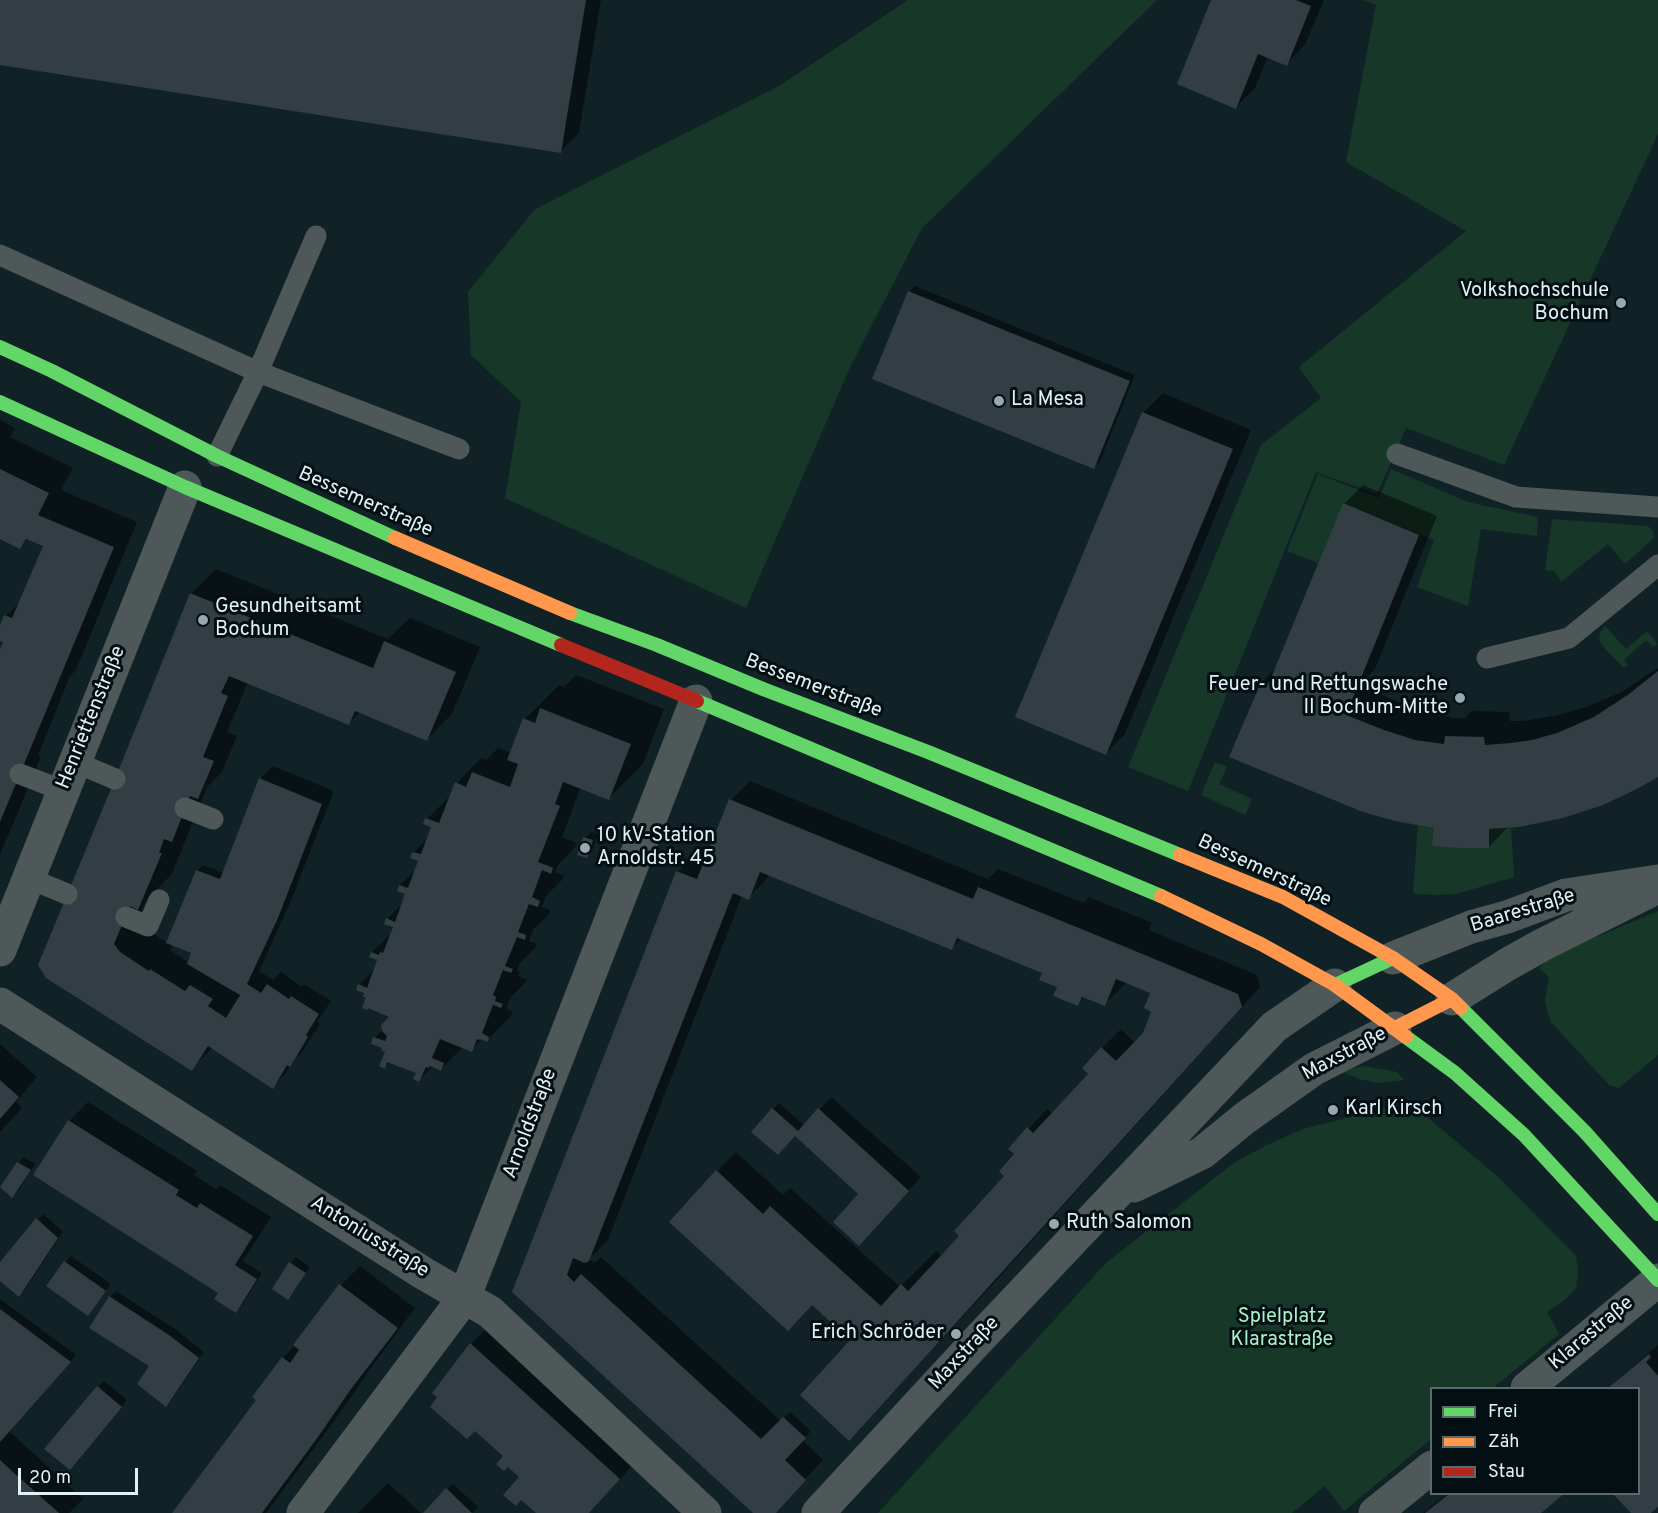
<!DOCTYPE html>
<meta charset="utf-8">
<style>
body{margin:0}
#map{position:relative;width:1658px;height:1513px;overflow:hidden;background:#102226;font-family:Overpass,sans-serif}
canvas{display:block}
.legend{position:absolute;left:1430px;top:1387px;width:210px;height:108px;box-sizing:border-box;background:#030f12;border:2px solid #5b6a6d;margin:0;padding:8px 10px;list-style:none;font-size:18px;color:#e0f2f6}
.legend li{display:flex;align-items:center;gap:12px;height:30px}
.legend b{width:30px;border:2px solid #5b6a6d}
.scale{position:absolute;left:18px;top:1468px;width:120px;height:27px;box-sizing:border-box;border:3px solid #e0f2f6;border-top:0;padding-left:8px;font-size:18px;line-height:21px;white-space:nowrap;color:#e0f2f6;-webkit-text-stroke:4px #030f12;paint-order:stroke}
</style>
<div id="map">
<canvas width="1658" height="1513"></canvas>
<ul class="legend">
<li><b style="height:8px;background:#63d668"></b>Frei</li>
<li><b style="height:8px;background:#ff974d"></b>Zäh</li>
<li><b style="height:8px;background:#b3261e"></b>Stau</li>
</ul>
<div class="scale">20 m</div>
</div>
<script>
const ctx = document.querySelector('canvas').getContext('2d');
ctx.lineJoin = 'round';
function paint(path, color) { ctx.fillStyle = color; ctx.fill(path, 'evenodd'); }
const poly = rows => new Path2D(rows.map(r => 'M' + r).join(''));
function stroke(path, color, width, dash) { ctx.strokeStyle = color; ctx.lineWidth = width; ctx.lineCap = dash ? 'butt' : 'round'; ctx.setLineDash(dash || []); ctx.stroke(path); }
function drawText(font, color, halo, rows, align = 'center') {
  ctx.font = font + ' Overpass,sans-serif'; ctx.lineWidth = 6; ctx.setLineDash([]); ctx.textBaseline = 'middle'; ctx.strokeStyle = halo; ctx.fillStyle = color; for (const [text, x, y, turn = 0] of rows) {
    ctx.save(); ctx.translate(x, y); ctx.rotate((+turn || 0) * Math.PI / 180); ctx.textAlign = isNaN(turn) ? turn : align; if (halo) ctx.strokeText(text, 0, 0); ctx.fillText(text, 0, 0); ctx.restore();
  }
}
paint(poly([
 [908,0,1157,0,922,228,850,367,746,608,505,498,521,402,471,355,468,292,535,209,779,86],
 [1363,0,1658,0,1658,134,1504,465,1406,428,1377,494,1316,472,1188,791,1128,767,1261,445,1321,398,1299,367,1466,231,1346,162,1376,5],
 [1391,469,1468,502,1538,517,1537,536,1481,529,1468,606,1417,587,1434,540,1343,504,1318,563,1287,551,1318,474,1379,498],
 [1552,519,1648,526,1653,531,1654,538,1625,564,1608,544,1561,582,1554,571,1545,570],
 [1605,626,1626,649,1647,631,1658,644,1653,647,1646,640,1624,660,1628,666,1623,667,1606,650,1600,642,1599,637,1601,631],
 [1215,762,1227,767,1219,784,1252,799,1245,815,1201,795],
 [1418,825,1434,828,1461,848,1489,848,1489,829,1511,828,1514,877,1456,894,1435,895,1417,894,1413,892],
 [1658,911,1658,1055,1619,1088,1609,1085,1551,1022,1547,1011,1545,1000,1549,977,1539,968,1549,958,1568,949],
 [1363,1066,1397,1072,1404,1080,1379,1083,1359,1079,1343,1072,1349,1069],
 [1401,1104,1414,1106,1498,1177,1576,1256,1578,1271,1576,1288,1566,1299,1547,1312,1559,1334,1493,1388,1432,1388,1431,1439,1344,1511,1325,1486,1292,1513,878,1513,1106,1263,1235,1162,1267,1145,1303,1129]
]), '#173829');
paint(poly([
 [0,0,601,0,579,133,560,152,0,63],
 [1212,0,1324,0,1305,45,1286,64,1268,56,1255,88,1236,107],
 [915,286,1135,375,1100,461,1094,467,909,292],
 [1163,393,1251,430,1125,734,1106,753,1017,716,1144,412],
 [0,420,15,428,10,437,73,468,61,490,137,522,76,670,70,676,38,756,41,757,0,855,0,653,5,642,0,640,0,631,6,616,22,600,45,545,29,538,20,547,0,537],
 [1363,485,1437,516,1375,669,1362,682,1360,686,1409,706,1440,716,1464,719,1471,711,1509,712,1510,721,1524,721,1558,715,1583,708,1620,693,1658,668,1658,774,1509,826,1489,847,1436,827,1263,681,1277,667,1344,504],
 [216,569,388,639,410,618,480,647,452,714,427,739,360,712,348,724,248,682,227,732,237,736,222,772,207,787,172,874,146,900,138,919,144,928,168,943,197,871,203,865,224,873,260,779,273,766,334,791,290,903,259,971,273,980,281,972,302,987,304,984,331,1001,317,1022,320,1024,302,1052,293,1061,285,1074,273,1087,213,1047,191,1069,47,977,191,594],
 [174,944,196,947,189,963,170,950],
 [576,675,664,709,643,764,609,798,581,787,562,837,577,843,575,847,559,864,555,872,564,876,562,880,546,896,542,907,550,910,549,914,533,930,529,941,537,944,536,947,520,963,517,971,520,972,518,976,527,979,526,982,510,998,506,1009,513,1012,512,1015,487,1040,483,1038,471,1050,463,1047,441,1069,433,1066,419,1080,417,1072,390,1061,385,1067,387,1051,375,1038,383,1029,391,1016,359,985,375,969,379,959,372,952,393,932,395,927,387,919,403,903,407,893,400,885,417,869,420,860,414,852,429,837,433,826,427,819,452,794,457,783,481,758,486,760,498,748,512,753,525,719,559,685,564,687],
 [750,781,988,879,998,869,1084,903,1089,897,1152,923,1149,930,1257,975,1260,987,984,1294,918,1364,854,1339,717,1171,736,1152,783,1195,790,1188,900,1287,936,1251,943,1257,961,1236,1007,1176,1016,1154,1010,1149,1047,1109,1053,1114,1091,1073,1102,1048,1121,1029,1135,1043,1145,1033,1153,1011,1152,992,1127,982,1105,1004,1085,997,1078,1004,1044,972,962,938,951,949,769,874,767,879,748,898,742,896,608,1240,589,1259,594,1263,601,1257,781,1421,790,1412,811,1431,802,1440,823,1460,774,1513,756,1513,513,1292,678,872,697,853,707,857,731,800],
 [591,832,598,834,592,851,586,857,585,838],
 [0,1044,37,1077,16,1102,22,1108,0,1132],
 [831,1097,921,1177,871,1231,860,1194,773,1109,779,1103,805,1126],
 [88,1102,197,1171,194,1175,216,1189,220,1185,271,1217,243,1261,262,1273,242,1305,236,1311,69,1121],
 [24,1157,35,1164,18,1191,12,1196,18,1163],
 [43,1214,63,1232,25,1290,19,1295,0,1279,0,1264],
 [71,1256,111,1284,88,1314,65,1262],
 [296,1257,310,1267,294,1292,288,1298,290,1263],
 [360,1266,415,1308,370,1369,337,1417,266,1513,174,1513,258,1400,283,1358,295,1345,341,1285],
 [116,1291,175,1329,204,1352,172,1399,166,1405,151,1365,110,1297],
 [0,1299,76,1355,9,1431,83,1499,69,1513,0,1513],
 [490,1325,638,1459,589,1513,538,1513,521,1477,505,1456,434,1392,471,1344],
 [1658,1345,1658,1505,1649,1513,1633,1513,1615,1494,1638,1494,1638,1388,1608,1388],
 [104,1381,127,1400,75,1463,98,1387],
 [388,1483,421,1513,358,1513],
 [453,1484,478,1507,472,1513,425,1513],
 [1447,1494,1562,1494,1538,1513,1423,1513]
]), '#0007');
paint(poly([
 [0,0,586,0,561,153,0,65],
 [1211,0,1296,0,1311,6,1287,66,1258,54,1236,109,1177,84],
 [908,291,1130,381,1094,469,872,379],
 [1142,412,1233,449,1106,755,1015,717],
 [0,469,49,493,38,515,114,547,0,822,0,649,3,642,0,641,0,626,4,615,12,618,43,546,26,539,20,549,0,539],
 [1343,503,1419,535,1346,715,1384,730,1415,740,1444,744,1445,736,1484,737,1485,745,1511,743,1532,740,1557,733,1594,717,1629,694,1658,671,1658,777,1637,789,1603,805,1563,818,1519,827,1489,829,1489,848,1461,848,1432,846,1434,828,1395,821,1363,812,1229,757,1262,680,1269,683],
 [190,593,373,668,384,641,456,672,427,741,355,711,349,725,229,676,221,693,228,696,203,757,214,761,198,799,190,796,172,842,164,839,159,853,162,853,138,910,130,906,114,944,120,952,149,971,150,969,185,991,190,985,213,999,208,1006,226,1018,240,995,187,964,191,953,166,943,196,870,220,879,259,778,322,804,278,918,247,984,261,993,267,984,289,999,291,996,319,1014,306,1035,308,1037,290,1067,287,1065,273,1089,208,1046,192,1071,46,978,38,965,115,779],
 [540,708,631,744,609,800,563,782,555,804,560,806,538,862,553,868,551,874,542,870,532,897,540,901,538,907,529,904,518,932,526,935,525,940,517,937,505,966,513,969,511,973,503,970,493,995,496,997,495,1001,503,1004,501,1008,493,1005,482,1033,489,1037,488,1042,480,1039,479,1040,477,1039,472,1052,440,1039,432,1058,444,1063,441,1071,430,1066,429,1068,426,1067,419,1082,413,1079,416,1073,387,1062,385,1069,379,1066,385,1052,381,1050,382,1048,371,1044,373,1037,385,1041,387,1036,382,1031,381,1025,389,1017,368,1008,367,1010,362,1008,366,997,363,997,364,993,356,990,358,984,367,988,377,960,369,957,371,952,379,955,380,952,383,953,393,927,384,924,386,918,395,922,405,894,397,891,399,885,408,888,418,861,410,858,412,852,421,854,431,827,423,824,425,818,439,823,455,782,466,787,472,772,510,787,518,764,507,760,523,718,535,723],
 [729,799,973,899,978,887,1128,948,1238,994,1242,1007,849,1441,800,1395,850,1340,812,1305,788,1331,669,1222,716,1170,763,1214,770,1206,881,1306,901,1284,908,1291,959,1236,954,1231,1004,1176,999,1171,1014,1154,1008,1149,1027,1127,1033,1133,1088,1074,1082,1068,1101,1047,1116,1061,1143,1033,1151,1012,1144,1008,1150,993,1116,979,1105,1006,1082,997,1078,1006,1053,996,1057,987,1039,980,1042,973,957,938,952,950,760,872,749,900,733,893,589,1261,585,1263,573,1258,567,1275,574,1282,581,1274,761,1439,783,1417,806,1438,785,1460,806,1480,776,1513,753,1513,512,1292,676,871,697,879],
 [583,837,593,840,587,858,577,855],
 [0,1080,19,1097,0,1119],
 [772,1108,798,1131,818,1108,909,1191,859,1246,833,1222,858,1194,795,1136,778,1155,751,1132],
 [68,1120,176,1188,179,1190,176,1195,197,1208,200,1203,253,1236,235,1265,257,1279,236,1313,214,1299,218,1293,33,1175],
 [17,1162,31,1170,12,1198,0,1187],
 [36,1218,58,1238,19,1297,0,1281,0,1262],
 [64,1261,106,1291,88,1316,46,1286],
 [289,1262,306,1273,288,1300,272,1289],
 [339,1284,398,1328,351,1389,318,1437,262,1513,172,1513,256,1400,252,1397,282,1357,290,1363,299,1350,293,1345],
 [109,1296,169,1335,199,1358,166,1407,137,1384,149,1366,89,1328],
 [0,1309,71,1362,0,1442],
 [470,1343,620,1479,589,1513,536,1513,521,1500,516,1506,503,1495,519,1477,508,1467,504,1471,496,1464,503,1456,475,1431,467,1439,430,1407,437,1397,432,1393],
 [1649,1354,1651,1357,1646,1362,1658,1376,1658,1507,1651,1513,1631,1513,1613,1494,1638,1494,1638,1388,1608,1388],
 [97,1386,122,1407,70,1470,44,1449],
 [0,1460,13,1472,59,1513,0,1513],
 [446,1488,472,1513,423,1513],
 [1449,1494,1564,1494,1541,1513,1425,1513]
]), '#323e43');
stroke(poly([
 [0,255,258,372,459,449],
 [1397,454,1516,497,1658,507],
 [217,456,258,372,316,236],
 [1487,658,1569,638,1658,565],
 [75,762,115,779],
 [20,774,64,791],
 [185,808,213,819],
 [28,878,67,894],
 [126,917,148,926,159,900]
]), '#4e5858', 21);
stroke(poly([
 [0,950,185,487],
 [1393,958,1471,927,1507,917,1566,895,1658,881],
 [1452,999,1508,964,1542,945,1648,892],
 [0,1004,423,1273,490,1312,705,1513],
 [1134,1186,1202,1153,1245,1118,1314,1069,1395,1028],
 [1527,1388,1658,1280],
 [303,1513,464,1298,696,701],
 [818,1513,977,1341,1274,1027,1335,985],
 [1375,1513,1432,1467]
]), '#4e5858', 33);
stroke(poly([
 [0,347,52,371,217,456,395,538],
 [0,402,185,487,561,645],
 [570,613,657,645,763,689,928,752,1180,855],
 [697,701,1161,896],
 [1335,985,1393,958],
 [1461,1008,1585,1132,1658,1214],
 [1406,1037,1455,1073,1524,1135,1658,1280]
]), '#63d668', 14);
stroke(poly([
 [395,538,570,613],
 [1180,855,1283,897,1393,958,1452,999,1461,1008],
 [1161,896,1261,944,1335,985,1406,1037],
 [1395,1028,1452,999]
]), '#ff974d', 14);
stroke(poly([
 [561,645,697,701]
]), '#b3261e', 14);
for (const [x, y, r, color] of [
 [1621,303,6,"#97a9ad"],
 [999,401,6,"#97a9ad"],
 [203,620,6,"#97a9ad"],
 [1460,698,6,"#97a9ad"],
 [585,848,6,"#97a9ad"],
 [1333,1110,6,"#97a9ad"],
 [1054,1224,6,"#97a9ad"],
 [956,1334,6,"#97a9ad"]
]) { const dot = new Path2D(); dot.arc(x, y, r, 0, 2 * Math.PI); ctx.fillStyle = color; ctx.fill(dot); stroke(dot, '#030f12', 2); }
drawText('20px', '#e0f2f6', '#030f12', [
 ["Volkshochschule",1609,292,"right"],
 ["Bochum",1609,315,"right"],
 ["La Mesa",1011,401],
 ["Gesundheitsamt",215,608],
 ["Bochum",215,631],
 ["Feuer- und Rettungswache",1448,686,"right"],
 ["II Bochum-Mitte",1448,709,"right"],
 ["10 kV-Station",597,837],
 ["Arnoldstr. 45",597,860],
 ["Karl Kirsch",1345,1110],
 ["Ruth Salomon",1066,1224],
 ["Erich Schröder",944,1334,"right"]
], 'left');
drawText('20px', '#e0f2f6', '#030f12', [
 ["Bessemerstraße",365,503,24],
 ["Bessemerstraße",813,687,21],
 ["Henriettenstraße",92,718,-68],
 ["Bessemerstraße",1264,872,25],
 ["Baarestraße",1523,912,-17],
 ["Maxstraße",1345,1055,-28],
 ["Arnoldstraße",531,1124,-69],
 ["Antoniusstraße",369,1238,32],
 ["Klarastraße",1592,1334,-40],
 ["Maxstraße",965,1354,-47]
]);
drawText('20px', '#aaf1c9', '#030f12', [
 ["Spielplatz",1282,1318],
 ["Klarastraße",1282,1341]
]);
</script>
